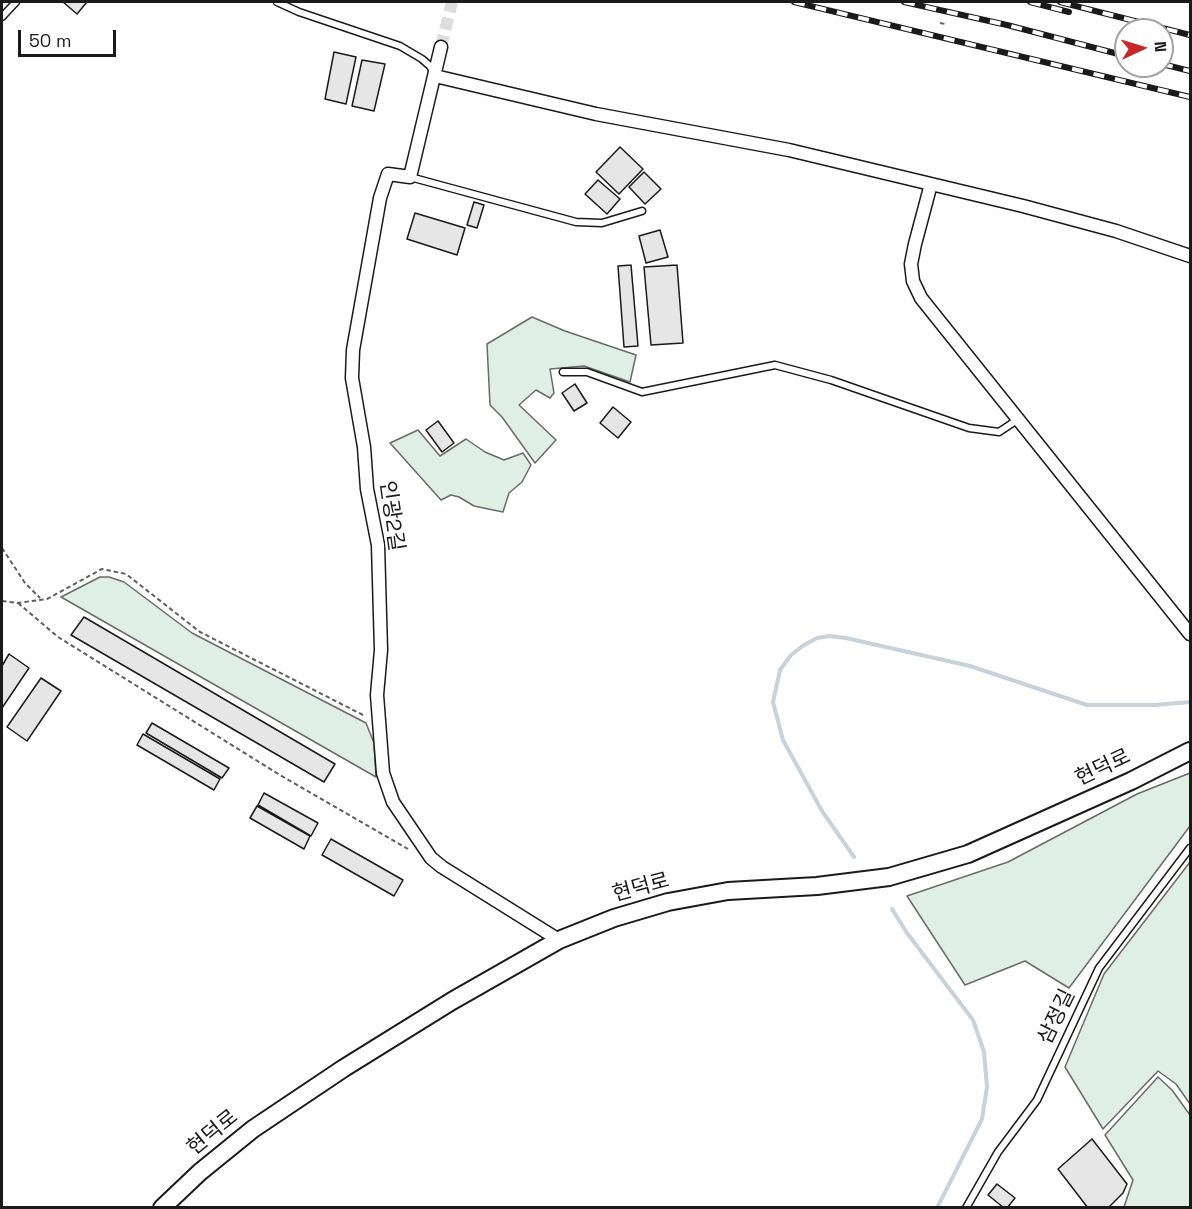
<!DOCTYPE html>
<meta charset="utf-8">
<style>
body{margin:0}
#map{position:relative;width:1192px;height:1209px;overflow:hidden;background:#fff;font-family:"Space Grotesk",sans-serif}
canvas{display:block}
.frame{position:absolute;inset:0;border:3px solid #1a1a1a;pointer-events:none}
.north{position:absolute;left:1114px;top:18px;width:60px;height:60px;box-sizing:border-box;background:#fff;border:2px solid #a3a3a3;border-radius:50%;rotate:86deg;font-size:16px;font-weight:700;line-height:24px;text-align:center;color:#1a1a1a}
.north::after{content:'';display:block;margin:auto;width:21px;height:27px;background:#c62828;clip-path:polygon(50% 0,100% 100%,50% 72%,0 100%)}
.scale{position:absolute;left:18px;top:30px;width:98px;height:27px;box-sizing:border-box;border:3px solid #1a1a1a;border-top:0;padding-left:8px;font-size:18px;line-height:21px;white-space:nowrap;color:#1a1a1a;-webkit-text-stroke:4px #fff;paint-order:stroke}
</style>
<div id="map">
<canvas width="1192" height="1209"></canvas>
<div class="frame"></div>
<div class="north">N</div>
<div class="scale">50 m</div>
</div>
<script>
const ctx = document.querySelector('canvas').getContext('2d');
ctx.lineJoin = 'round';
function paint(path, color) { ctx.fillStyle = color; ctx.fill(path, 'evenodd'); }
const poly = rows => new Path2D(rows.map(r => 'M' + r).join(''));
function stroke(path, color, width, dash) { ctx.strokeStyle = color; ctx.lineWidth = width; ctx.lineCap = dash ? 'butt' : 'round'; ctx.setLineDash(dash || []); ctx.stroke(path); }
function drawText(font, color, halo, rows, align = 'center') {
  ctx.font = font + ' "Space Grotesk","Noto Sans KR",sans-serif'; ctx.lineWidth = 4.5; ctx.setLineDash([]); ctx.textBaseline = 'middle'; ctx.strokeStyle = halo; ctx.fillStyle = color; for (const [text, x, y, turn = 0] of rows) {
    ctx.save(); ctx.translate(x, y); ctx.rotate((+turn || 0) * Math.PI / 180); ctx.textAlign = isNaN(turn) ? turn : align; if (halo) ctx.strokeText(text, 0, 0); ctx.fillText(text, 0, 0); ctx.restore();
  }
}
const green = poly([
 [532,317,565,331,636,355,630,382,584,366,550,369,554,393,550,398,536,390,519,405,556,440,535,463,502,417,490,405,487,344,532,317],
 [418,430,440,456,466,439,485,452,504,460,523,453,531,465,522,482,509,493,503,512,474,506,459,497,451,495,441,500,390,443,418,430],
 [100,577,109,577,124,582,192,633,366,723,374,743,376,777,61,597,100,577],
 [1190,773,1190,826,1069,988,1025,961,965,985,907,896,1008,862,1137,794,1190,773],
 [1190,862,1190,1104,1176,1084,1158,1071,1103,1129,1065,1067,1104,974,1190,862],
 [1158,1077,1172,1090,1190,1115,1190,1207,1124,1207,1133,1180,1105,1135,1158,1077]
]);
paint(green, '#e0efe3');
stroke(green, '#6a6a6a', 1.5);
stroke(poly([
 [854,857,822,811,783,740,773,702,780,670,791,655,804,645,817,638,829,636,846,638,970,666,1087,705,1155,705,1190,702],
 [892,909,907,933,973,1020,984,1052,987,1087,982,1119,937,1208]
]), '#c6d2dc', 4);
const building = poly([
 [63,2,87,2,77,14,63,2],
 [334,52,356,57,346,104,325,99,334,52],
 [362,60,385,64,374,111,352,106,362,60],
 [620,147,643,169,619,194,596,172,620,147],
 [644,172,661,189,645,204,629,187,644,172],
 [598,180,620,199,607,214,585,194,598,180],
 [474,202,484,205,477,228,467,225,474,202],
 [415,213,465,228,457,255,407,239,415,213],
 [660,230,668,257,646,263,639,236,660,230],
 [631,265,638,346,624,347,618,266,631,265],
 [677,265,683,343,651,345,644,267,677,265],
 [575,384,587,403,574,411,562,393,575,384],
 [613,407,631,422,618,438,600,423,613,407],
 [438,421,454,443,442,452,426,430,438,421],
 [84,617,335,764,324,782,71,635,84,617],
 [9,654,29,668,2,708,2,666,9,654],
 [41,678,61,691,27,741,7,727,41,678],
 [152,723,229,768,222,778,146,733,152,723],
 [143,734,220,779,214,790,137,745,143,734],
 [264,793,318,823,311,836,258,805,264,793],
 [257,806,310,836,304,849,250,818,257,806],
 [331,839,403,880,394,896,322,855,331,839],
 [1092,1139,1127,1184,1123,1193,1108,1208,1088,1208,1058,1169,1092,1139],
 [997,1184,1015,1198,1007,1208,1004,1208,988,1195,997,1184]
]);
paint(building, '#e6e6e6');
stroke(building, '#1a1a1a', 1.5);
stroke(poly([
 [441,47,452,2]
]), '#ddd', 12, [12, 6]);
const service = poly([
 [277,2,299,12,400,46,422,59,430,66,434,73],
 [2,17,16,2],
 [410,177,576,222,602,223,642,211],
 [563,372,587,372,642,392,775,365,831,380,969,428,999,432,1017,420],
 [966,1208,998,1152,1037,1100,1099,968,1190,848]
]);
const minor = poly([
 [441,47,410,177,388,174,380,198,353,350,352,378,364,447,367,489,378,545,381,650,377,695,383,773,393,802,431,858,442,867,559,940],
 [435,76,596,114,789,150,931,184,1023,206,1116,231,1190,256],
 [931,184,915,244,911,264,913,281,921,298,1190,634]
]);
const secondary = poly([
 [162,1208,200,1172,253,1129,344,1068,452,1001,559,940,614,918,668,902,728,891,817,886,889,877,968,854,1131,781,1190,751]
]);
stroke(service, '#1a1a1a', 9);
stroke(minor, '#1a1a1a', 15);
stroke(secondary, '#1a1a1a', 20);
stroke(poly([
 [940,23,945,24],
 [2,548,25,583,40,598],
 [2,601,18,603,47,599,102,569,126,574,200,632,365,716],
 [18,603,58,637,280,775,408,849]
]), '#5f5f5f', 2, [4.5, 3]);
stroke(service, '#fff', 6);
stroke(minor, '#fff', 12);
stroke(secondary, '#fff', 16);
const rail = poly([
 [794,2,1190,97],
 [904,2,1007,25,1126,56],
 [1030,2,1069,12],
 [1060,2,1190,35],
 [1162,64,1190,71]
]);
stroke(rail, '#1a1a1a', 6);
stroke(rail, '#fff', 4, [11]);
drawText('21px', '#1a1a1a', '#fff', [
 ["인광2길",391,516,82],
 ["현덕로",1103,768,-25],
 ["현덕로",641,888,-15],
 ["삼정길",1057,1017,-64],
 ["현덕로",213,1133,-39]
]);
</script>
